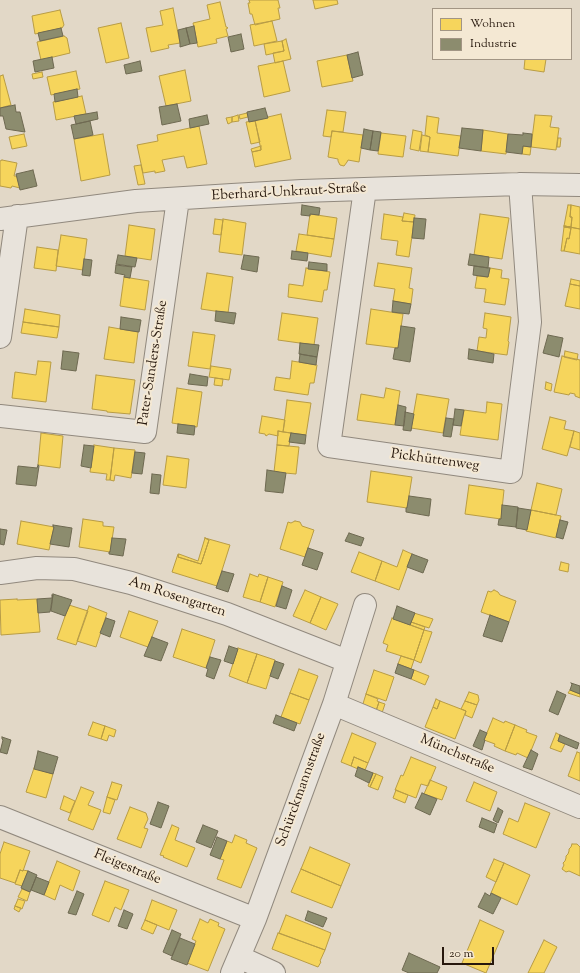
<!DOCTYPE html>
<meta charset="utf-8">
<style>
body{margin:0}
#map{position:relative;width:580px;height:973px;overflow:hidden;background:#e2d8c7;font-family:"Sorts Mill Goudy",serif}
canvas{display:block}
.legend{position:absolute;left:432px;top:8px;width:140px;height:52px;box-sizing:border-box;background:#f4e8d3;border:1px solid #a29584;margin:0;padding:5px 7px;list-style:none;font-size:12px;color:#27180d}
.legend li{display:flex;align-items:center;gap:8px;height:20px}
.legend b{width:20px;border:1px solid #a29584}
.scale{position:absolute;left:442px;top:947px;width:52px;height:18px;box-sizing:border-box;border:2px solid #27180d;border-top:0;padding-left:5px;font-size:12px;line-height:14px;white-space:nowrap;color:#27180d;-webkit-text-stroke:3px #f4e8d3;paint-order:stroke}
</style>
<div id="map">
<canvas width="580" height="973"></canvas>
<ul class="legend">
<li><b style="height:11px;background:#f6d55c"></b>Wohnen</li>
<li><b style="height:11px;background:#8c8c6e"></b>Industrie</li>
</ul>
<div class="scale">20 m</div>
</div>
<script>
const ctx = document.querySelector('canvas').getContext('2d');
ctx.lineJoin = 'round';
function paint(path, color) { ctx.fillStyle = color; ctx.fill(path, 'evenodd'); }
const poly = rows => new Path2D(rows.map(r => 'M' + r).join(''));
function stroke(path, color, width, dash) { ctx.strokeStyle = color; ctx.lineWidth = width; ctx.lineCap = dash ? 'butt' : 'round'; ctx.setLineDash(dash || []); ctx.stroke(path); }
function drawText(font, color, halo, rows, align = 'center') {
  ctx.font = font + ' "Sorts Mill Goudy",serif'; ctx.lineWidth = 4; ctx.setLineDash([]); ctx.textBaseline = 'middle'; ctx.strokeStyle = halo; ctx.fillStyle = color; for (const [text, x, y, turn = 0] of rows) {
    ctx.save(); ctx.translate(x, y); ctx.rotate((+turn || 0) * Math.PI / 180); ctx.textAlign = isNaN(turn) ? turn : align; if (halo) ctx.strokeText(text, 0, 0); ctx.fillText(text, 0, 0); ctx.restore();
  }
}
const homes = poly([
 [249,0,278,0,280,8,278,8,280,19,255,25,252,14,250,14,248,3,250,3,249,0],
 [313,0,337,0,338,4,315,9,313,0],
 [220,2,226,27,227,27,228,28,226,29,228,36,216,39,217,43,198,47,193,23,210,19,207,5,220,2],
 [173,8,180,43,168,45,169,48,151,52,146,28,163,25,160,11,173,8],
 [60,10,64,25,62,28,35,34,32,16,60,10],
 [272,21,277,41,254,46,250,25,272,21],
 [121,23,129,58,106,63,98,28,121,23],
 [64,36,67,38,70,53,41,60,37,42,64,36],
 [286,39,291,59,275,63,273,53,284,51,282,41,286,39],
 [282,41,284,51,266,55,264,44,282,41],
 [347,55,353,81,322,87,317,61,347,55],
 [525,59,546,59,544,72,524,69,525,59],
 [283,61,290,91,264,97,258,66,283,61],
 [185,70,191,101,166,106,159,76,185,70],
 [76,71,80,89,51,95,47,77,76,71],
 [42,72,43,77,33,79,32,74,42,72],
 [3,75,11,105,0,108,0,76,3,75],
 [82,96,86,114,56,120,53,102,82,96],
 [327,110,346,112,343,132,332,131,331,137,323,136,327,110],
 [247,113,248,117,240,119,239,115,247,113],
 [281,114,291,159,255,167,252,152,261,150,255,120,281,114],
 [238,115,239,121,232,122,232,117,238,115],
 [535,115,552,116,550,127,559,128,556,150,531,147,535,115],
 [427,116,439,118,437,133,461,136,458,156,428,152,430,137,425,135,427,116],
 [232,117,232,122,228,124,226,118,232,117],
 [255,121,260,142,251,144,246,122,255,121],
 [199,126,207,164,187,168,184,156,162,160,165,171,155,173,155,171,143,173,137,145,158,141,157,135,199,126],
 [413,130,422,132,419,151,410,149,413,130],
 [483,130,508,134,506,154,481,151,483,130],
 [332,131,363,135,359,162,348,160,347,162,344,166,340,165,338,161,338,159,328,157,332,131],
 [381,133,406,136,403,157,378,154,381,133],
 [24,134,27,146,12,149,9,137,24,134],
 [103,134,110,175,81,181,74,139,103,134],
 [422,135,430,137,428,152,420,151,422,135],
 [558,138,561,138,560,147,557,147,558,138],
 [261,146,261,150,252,152,251,149,261,146],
 [523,146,531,147,530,155,522,154,523,146],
 [2,160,17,163,14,176,17,176,20,188,12,186,11,188,0,186,0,161,2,160],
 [141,165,145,184,138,185,134,166,141,165],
 [568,205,571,205,570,217,572,217,571,227,564,226,568,205],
 [571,205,580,207,580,229,564,226,571,227,572,217,570,217,571,205],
 [404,213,415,215,414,222,402,221,404,213],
 [310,214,337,218,334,239,307,235,310,214],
 [384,214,403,217,402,221,414,222,409,257,396,255,398,241,381,239,384,214],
 [480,214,509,218,502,259,474,255,480,214],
 [215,219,223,220,221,235,213,234,215,219],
 [223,219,246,223,242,255,219,252,223,219],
 [129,225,155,229,151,260,125,256,129,225],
 [564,226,580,229,580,254,564,251,567,238,569,239,571,228,564,227,564,226],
 [564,227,571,228,569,239,567,238,564,251,561,251,564,227],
 [299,234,334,239,331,257,296,251,299,234],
 [61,235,87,239,83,270,56,266,61,235],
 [37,247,58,250,56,271,34,268,37,247],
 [378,263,412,268,409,288,413,289,411,304,393,301,395,289,374,286,378,263],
 [306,268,330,272,327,290,324,290,322,302,288,297,289,284,303,286,306,268],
 [490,268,502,270,501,278,509,279,505,305,484,302,486,289,475,288,477,276,488,277,490,268],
 [207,273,233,277,228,313,201,309,207,273],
 [124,277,149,281,145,310,120,306,124,277],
 [571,279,580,281,580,286,570,284,571,279],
 [570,284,580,286,580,309,565,306,570,284],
 [25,309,60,315,59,327,23,322,25,309],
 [371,309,403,314,398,348,366,344,371,309],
 [282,313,318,318,314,345,278,340,282,313],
 [485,313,511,317,508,341,509,342,507,355,477,351,479,337,486,338,487,329,483,328,485,313],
 [23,322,59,327,57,338,21,333,23,322],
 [109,327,138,332,134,363,104,359,109,327],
 [193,332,215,335,210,369,188,366,193,332],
 [565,351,578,354,577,360,564,357,565,351],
 [562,356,580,360,580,398,575,396,575,394,570,393,569,395,554,392,562,356],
 [38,361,51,362,46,402,12,398,15,372,36,375,38,361],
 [292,361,317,365,314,383,310,383,308,395,274,390,276,377,290,379,292,361],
 [211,366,231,369,229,380,209,377,211,366],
 [96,375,135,380,130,414,107,412,107,411,92,409,96,375],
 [215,378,223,379,222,386,214,385,215,378],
 [546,382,552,384,551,391,545,389,546,382],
 [177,388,202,392,197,427,172,423,177,388],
 [386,388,400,391,395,425,357,420,361,394,384,398,386,388],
 [417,394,449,399,443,433,411,428,417,394],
 [287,400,311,403,306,435,283,432,287,400],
 [487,402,502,404,498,440,460,435,464,410,486,413,487,402],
 [262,416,285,420,283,432,278,431,278,436,269,434,266,436,265,434,259,433,262,416],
 [550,417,566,421,564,429,574,431,567,456,542,449,550,417],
 [278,431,291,433,289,446,277,445,278,431],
 [574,431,580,433,580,450,570,447,574,431],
 [41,433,63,436,60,468,38,465,41,433],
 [94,445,114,448,110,480,106,480,107,474,90,472,94,445],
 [277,445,299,447,296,474,274,472,277,445],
 [114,448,135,450,131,478,115,475,114,481,110,480,114,448],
 [167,456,189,459,186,488,163,485,167,456],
 [371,471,412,477,407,508,367,502,371,471],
 [537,483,562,489,556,515,531,510,537,483],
 [469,485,504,490,501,519,465,514,469,485],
 [531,510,561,516,556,538,526,531,531,510],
 [83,519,103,522,103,526,114,527,110,552,79,547,83,519],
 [21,521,54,527,49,550,17,544,21,521],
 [295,521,300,522,302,526,314,530,305,557,280,549,288,522,291,523,295,521],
 [205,538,230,545,217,586,172,572,178,554,179,554,178,557,201,564,209,540,205,538],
 [205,538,209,540,201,564,178,557,179,554,198,561,205,538],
 [403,550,412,554,399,590,375,581,382,561,397,567,403,550],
 [359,552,382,561,375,581,351,572,359,552],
 [561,562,569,564,568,572,559,570,561,562],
 [250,574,258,577,259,574,268,577,260,602,243,597,250,574],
 [268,577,283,582,275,607,260,602,268,577],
 [305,590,321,597,310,623,293,616,305,590],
 [494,590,498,592,500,595,516,601,509,622,481,612,488,591,491,592,494,590],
 [321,597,338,604,326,630,310,623,321,597],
 [17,599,17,600,37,599,40,632,1,635,0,600,17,599],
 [69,605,88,611,76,645,57,639,69,605],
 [89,606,107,613,96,647,77,641,89,606],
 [129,611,158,621,148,647,120,637,129,611],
 [414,613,433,619,429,628,411,622,414,613],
 [392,618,424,630,414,660,386,651,388,645,383,643,392,618],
 [411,622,425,627,424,630,410,625,411,622],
 [182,629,215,640,206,668,173,657,182,629],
 [424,630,432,632,421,663,414,660,424,630],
 [238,648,257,654,247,683,229,676,238,648],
 [257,654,275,660,266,689,247,683,257,654],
 [401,656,414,660,411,669,398,664,401,656],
 [299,669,318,676,309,700,290,693,299,669],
 [374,670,394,677,386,701,366,694,374,670],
 [414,670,429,676,425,685,411,679,414,670],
 [570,690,580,694,580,697,568,693,570,690],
 [469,692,478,695,479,700,477,705,465,701,469,692],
 [290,693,309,700,300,724,281,717,290,693],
 [366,694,378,699,377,701,379,702,376,711,362,707,366,694],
 [436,699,440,701,437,709,433,707,436,699],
 [440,701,466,711,455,739,425,727,433,707,437,709,440,701],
 [465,701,477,705,472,718,465,715,466,711,461,709,465,701],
 [379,702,385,704,382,713,376,711,379,702],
 [493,718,504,723,505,721,515,725,505,751,494,746,495,744,484,740,493,718],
 [93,722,105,726,101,739,88,735,93,722],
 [515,725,527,730,526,732,537,736,528,758,517,753,516,755,505,751,515,725],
 [105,726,116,730,114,737,109,735,107,741,101,739,105,726],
 [352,733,376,743,368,763,354,757,351,766,341,762,352,733],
 [556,733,560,735,558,741,565,744,561,752,550,748,556,733],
 [577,752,580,753,580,781,568,776,577,752],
 [354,757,368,763,365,770,358,767,358,769,351,766,354,757],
 [411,757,436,767,428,786,421,784,416,798,395,790,401,775,403,776,411,757],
 [34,768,53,774,46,798,26,792,34,768],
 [373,773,376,774,370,787,368,786,373,773],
 [376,774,383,777,378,790,370,787,376,774],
 [430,780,447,787,442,800,424,794,430,780],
 [112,782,122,785,117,800,107,797,112,782],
 [474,782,497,792,490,811,466,801,474,782],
 [81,787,94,792,88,805,101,810,93,830,68,820,81,787],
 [396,790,408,795,405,803,393,798,396,790],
 [64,796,75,801,70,813,60,809,64,796],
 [107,797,115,800,110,814,103,812,107,797],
 [525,803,550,813,536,848,503,834,509,818,518,822,525,803],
 [130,807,146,813,148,819,144,828,148,829,141,848,117,839,130,807],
 [172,825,179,828,175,840,195,848,187,867,163,857,164,856,160,855,172,825],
 [235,835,247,840,246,843,257,848,241,888,217,879,224,860,220,859,227,841,232,843,235,835],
 [4,842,30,851,23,871,20,870,15,883,0,878,0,854,4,842],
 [572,844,577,844,580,847,580,876,569,871,566,872,562,869,564,865,563,863,565,861,566,858,566,856,568,854,569,851,569,849,571,847,572,844],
 [310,847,350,864,341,886,301,869,310,847],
 [494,859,504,863,496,882,486,877,494,859],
 [57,861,80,871,73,891,60,885,55,900,44,895,57,861],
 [504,863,530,875,517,905,491,893,504,863],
 [301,869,341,886,332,908,291,892,301,869],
 [20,870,23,871,23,870,28,871,22,886,15,884,20,870],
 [105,881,129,890,121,910,115,907,109,922,92,915,105,881],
 [22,889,30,892,27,901,18,897,22,889],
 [18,899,25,901,22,909,15,906,18,899],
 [152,900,177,910,169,930,145,920,152,900],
 [15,906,21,908,19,912,14,909,15,906],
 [286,915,331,933,325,950,279,933,286,915],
 [200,919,208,923,210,919,219,923,218,926,225,929,208,971,187,963,196,941,192,939,200,919],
 [145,920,157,925,153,934,141,929,145,920],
 [480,920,504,931,486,973,462,963,480,920],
 [278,933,325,950,320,961,321,962,318,967,272,949,278,933],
 [544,940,557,947,544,973,528,973,544,940]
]);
paint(homes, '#f6d55c');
stroke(homes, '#b89c44', 1);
const industry = poly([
 [194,26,197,43,190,44,186,28,194,26],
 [61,28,63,36,40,41,38,33,61,28],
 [186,28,190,44,180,47,180,43,178,30,186,28],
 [241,34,244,49,231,52,228,37,241,34],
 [358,52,363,75,352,78,347,55,358,52],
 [52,57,54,68,35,72,33,61,52,57],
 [140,61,142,71,126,74,124,65,140,61],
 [77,89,78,97,55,102,54,94,77,89],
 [177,104,181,121,162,125,159,107,177,104],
 [15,105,16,112,20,112,25,132,6,129,3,116,0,116,0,108,15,105],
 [265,108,268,118,249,122,247,112,265,108],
 [97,112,98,119,76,124,74,116,97,112],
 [207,115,209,124,190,128,189,119,207,115],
 [90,121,93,135,74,139,71,125,90,121],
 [462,128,483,130,481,151,459,148,462,128],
 [364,129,373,131,370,150,361,148,364,129],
 [373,131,381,132,378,151,370,150,373,131],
 [523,133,532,134,531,147,523,146,522,154,506,152,508,134,523,135,523,133],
 [33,170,37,186,20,190,16,174,33,170],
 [302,205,320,208,319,215,310,214,310,216,301,215,302,205],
 [414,218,426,219,424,239,412,238,414,218],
 [292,251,308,253,307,261,291,259,292,251],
 [470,254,489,257,488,268,468,265,470,254],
 [118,255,137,258,135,267,116,264,118,255],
 [244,255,259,257,257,272,241,269,244,255],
 [84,259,92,260,90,276,82,275,84,259],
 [309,262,327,264,327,271,308,269,309,262],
 [116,265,132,267,130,278,124,277,125,275,115,273,116,265],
 [474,266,490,268,488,277,473,275,474,266],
 [393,301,411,304,409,314,392,312,393,301],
 [216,311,236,313,234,324,215,321,216,311],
 [121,317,141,320,139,332,120,329,121,317],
 [401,326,415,328,410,362,393,359,395,348,398,348,401,326],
 [548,335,563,338,559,357,543,353,548,335],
 [300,343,319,345,317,357,299,354,300,343],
 [469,349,494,354,493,363,468,359,469,349],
 [63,351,79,353,76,371,61,369,63,351],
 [300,354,317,357,316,365,299,362,300,354],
 [190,374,208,377,207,386,188,384,190,374],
 [398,405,406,407,404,426,395,425,398,405],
 [455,409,464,410,461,426,453,425,455,409],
 [405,412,414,414,411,431,403,430,405,412],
 [446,418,454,419,451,437,443,436,446,418],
 [178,424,195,426,194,435,177,433,178,424],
 [291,433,306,435,305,444,289,442,291,433],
 [84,445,94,446,91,468,81,466,84,445],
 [135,452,145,453,142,474,132,473,135,452],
 [38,465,39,466,36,486,16,484,18,466,37,468,38,465],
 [267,470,286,473,283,493,265,491,267,470],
 [152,474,161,475,159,494,150,493,152,474],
 [409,496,431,499,429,516,406,512,406,508,407,508,409,496],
 [502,505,518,507,516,527,498,525,499,519,501,519,502,505],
 [518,508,531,510,527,530,516,528,518,508],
 [560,520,568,522,563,539,556,537,560,520],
 [53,525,72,528,69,547,50,544,54,527,53,527,53,525],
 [0,529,7,530,4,545,0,544,0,529],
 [349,533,364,538,361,546,345,541,349,533],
 [112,538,126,539,123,556,109,554,109,552,110,552,112,538],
 [308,548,323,553,317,570,302,565,308,548],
 [412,554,428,560,423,573,407,567,412,554],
 [222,571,234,574,228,592,216,588,222,571],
 [282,586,292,590,286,609,276,606,282,586],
 [53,594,72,600,65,616,51,611,53,594],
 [52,595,53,595,50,612,38,613,37,599,52,598,52,595],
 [397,606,415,613,410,625,393,619,397,606],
 [490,615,509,622,502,642,483,636,490,615],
 [106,618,115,621,110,637,100,633,106,618],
 [152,637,168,643,161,661,144,656,152,637],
 [229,646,238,649,233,664,224,661,229,646],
 [210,657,221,660,214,679,206,676,208,669,206,668,210,657],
 [275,661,284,664,278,679,270,676,275,661],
 [398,664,414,670,411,679,395,673,398,664],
 [571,683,580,686,580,694,570,690,572,684,571,683],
 [557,691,566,695,558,715,549,711,557,691],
 [276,715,297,723,294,731,273,723,276,715],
 [480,730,487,733,484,740,485,740,482,750,473,746,480,730],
 [560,735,579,743,577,749,558,741,560,735],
 [2,737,11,740,7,754,0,752,3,740,2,739,2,737],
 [531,750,538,754,532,770,523,767,531,750],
 [38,751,58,757,53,774,34,769,38,751],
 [358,767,373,773,369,783,355,776,358,767],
 [422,793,437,799,430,815,415,808,422,793],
 [158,802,169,806,161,828,150,824,158,802],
 [498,808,503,811,498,823,493,820,498,808],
 [482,818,497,824,494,833,479,827,482,818],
 [203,825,218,831,211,848,196,842,203,825],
 [217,837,227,841,220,859,210,855,217,837],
 [28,871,37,875,30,892,21,888,28,871],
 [36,877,49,882,44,895,31,890,36,877],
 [77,891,84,894,76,915,68,913,77,891],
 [485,893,490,896,491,893,501,898,493,914,478,907,485,893],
 [124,910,133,914,127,929,118,926,124,910],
 [308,911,327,918,323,927,305,920,308,911],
 [172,930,181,934,172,956,163,952,172,930],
 [180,938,195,944,187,965,171,959,180,938],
 [409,953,440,967,437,973,409,973,402,970,409,953]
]);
paint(industry, '#8c8c6e');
stroke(industry, '#6e6951', 1);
const minor = poly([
 [365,189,329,446,511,472,530,322,520,184],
 [0,219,136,201,232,195,302,191,520,184,580,185],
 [0,337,17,216],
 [0,416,145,432,178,199],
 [0,573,37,568,74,569,131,583,227,614,347,661],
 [334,704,580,807],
 [0,817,255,919],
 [239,957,274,973],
 [232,973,255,919,334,704,365,605]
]);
stroke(minor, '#91897e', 24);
stroke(minor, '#e8e3db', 22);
drawText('14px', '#27180d', '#f4e8d3', [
 ["Eberhard-Unkraut-Straße",289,193,-3],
 ["Pater-Sanders-Straße",154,363,-81],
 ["Pickhüttenweg",435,461,8],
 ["Am Rosengarten",177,598,18],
 ["Münchstraße",457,755,23],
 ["Schürckmannstraße",302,790,-70],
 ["Fleigestraße",127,868,22]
]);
</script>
